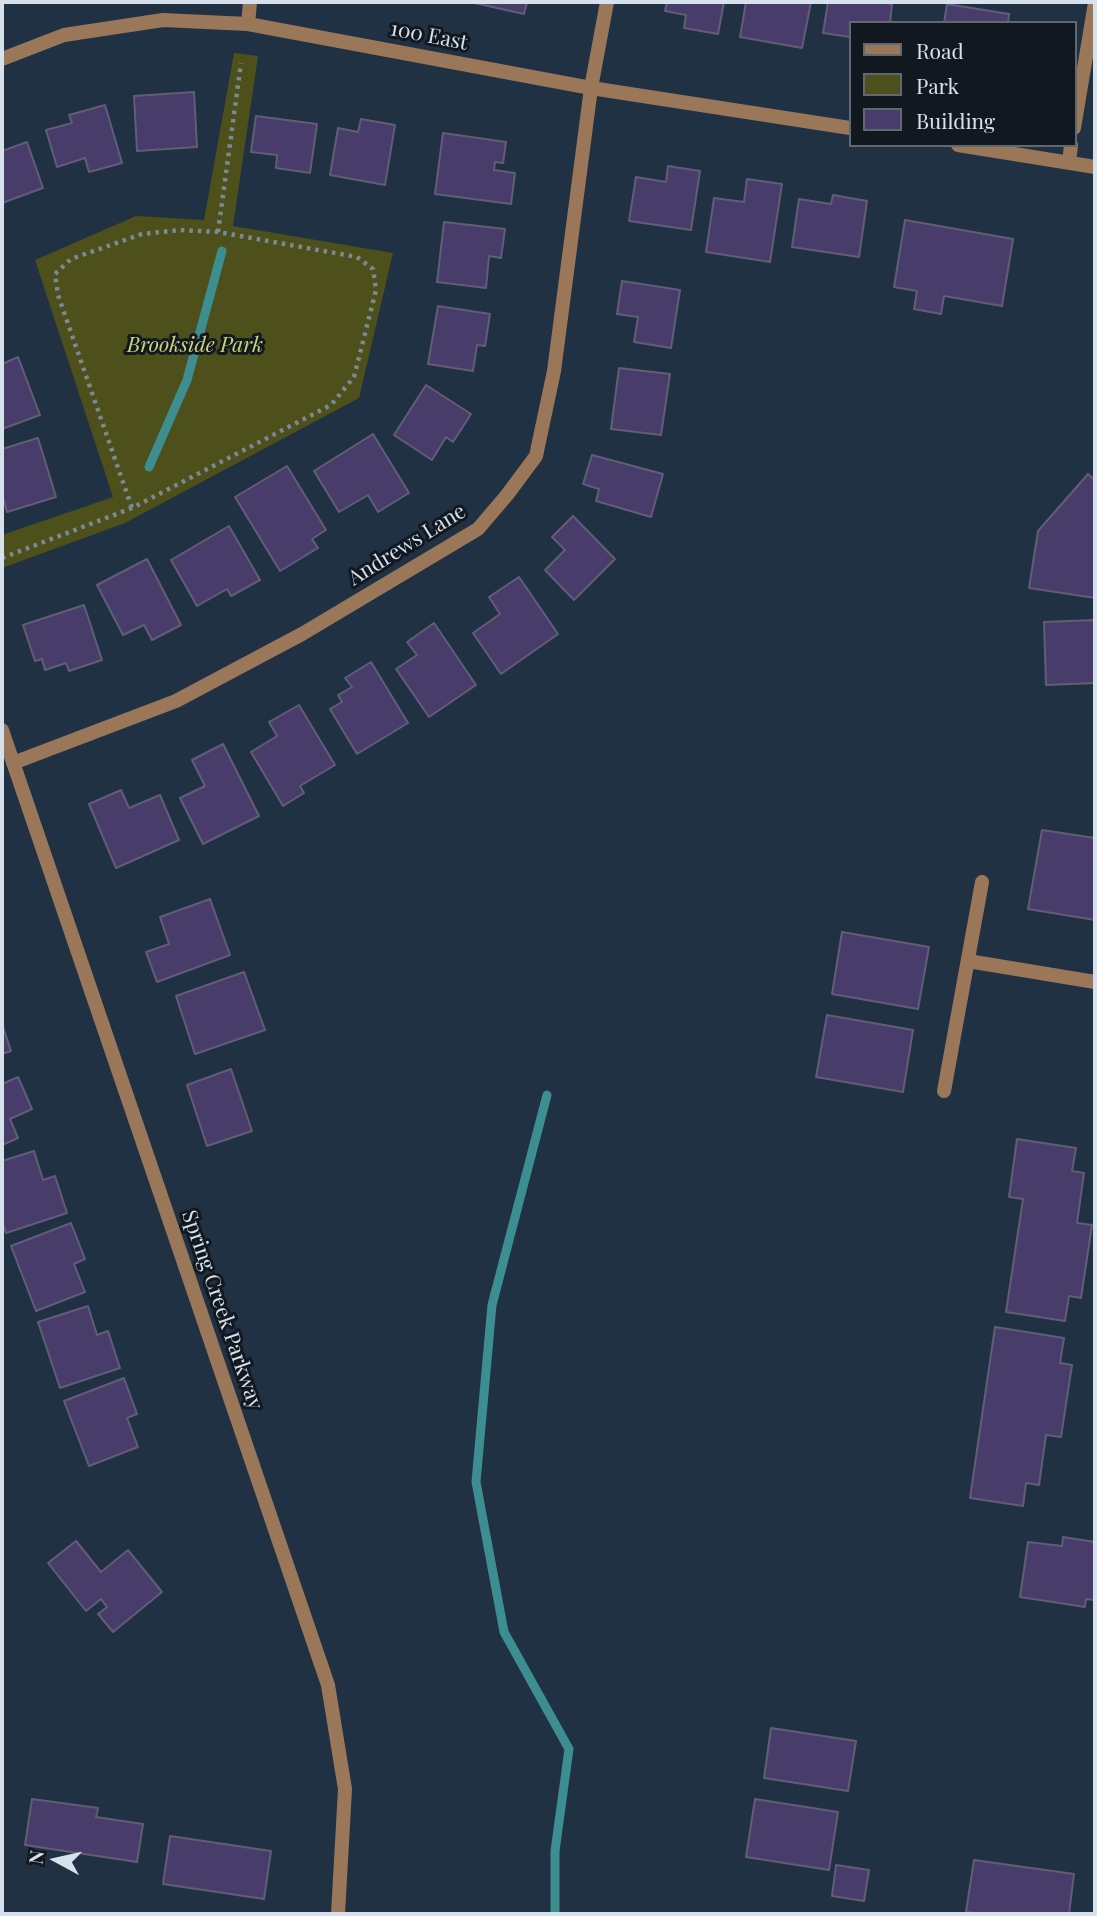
<!DOCTYPE html>
<style>
body{margin:0}
#map{position:relative;width:1097px;height:1916px;overflow:hidden;background:#203143;font-family:"Playfair Display",serif}
canvas{display:block}
.frame{position:absolute;inset:0;border:4px solid #d6e1ec;pointer-events:none}
.legend{position:absolute;left:849px;top:21px;width:228px;height:126px;box-sizing:border-box;background:#111820;border:2px solid #606872;margin:0;padding:9px 12px;list-style:none;font-size:21px;color:#d6e1ec}
.legend li{display:flex;align-items:center;gap:14px;height:35px}
.legend b{width:35px;border:2px solid #606872}
.north{position:absolute;left:21px;top:1825px;width:70px;height:70px;-webkit-text-stroke:5px #111820;paint-order:stroke;rotate:278deg;font-size:19px;font-weight:700;line-height:28px;text-align:center;color:#d6e1ec}
.north::after{content:'';display:block;margin:auto;width:24px;height:32px;background:#d6e1ec;clip-path:polygon(50% 0,100% 100%,50% 72%,0 100%)}
</style>
<div id="map">
<canvas width="1097" height="1916"></canvas>
<div class="frame"></div>
<ul class="legend">
<li><b style="height:9px;background:#9a7758"></b>Road</li>
<li><b style="height:19px;background:#4d501a"></b>Park</li>
<li><b style="height:19px;background:#483c6b"></b>Building</li>
</ul>
<div class="north">N</div>
</div>
<script>
const ctx = document.querySelector('canvas').getContext('2d');
ctx.lineJoin = 'round';
function paint(path, color) { ctx.fillStyle = color; ctx.fill(path, 'evenodd'); }
const poly = rows => new Path2D(rows.map(r => 'M' + r).join(''));
function stroke(path, color, width, dash) { ctx.strokeStyle = color; ctx.lineWidth = width; ctx.lineCap = dash ? 'butt' : 'round'; ctx.setLineDash(dash || []); ctx.stroke(path); }
function drawText(font, color, halo, rows, align = 'center') {
  ctx.font = font + ' "Playfair Display",serif'; ctx.lineWidth = 6; ctx.setLineDash([]); ctx.textBaseline = 'middle'; ctx.strokeStyle = halo; ctx.fillStyle = color; for (const [text, x, y, turn = 0] of rows) {
    ctx.save(); ctx.translate(x, y); ctx.rotate((+turn || 0) * Math.PI / 180); ctx.textAlign = isNaN(turn) ? turn : align; if (halo) ctx.strokeText(text, 0, 0); ctx.fillText(text, 0, 0); ctx.restore();
  }
}
paint(poly([
 [234,53,258,56,233,226,393,253,359,398,125,523,2,568,2,535,113,497,35,260,136,216,204,220]
]), '#4d501a');
stroke(poly([
 [149,467,187,380,222,251],
 [547,1095,492,1305,476,1482,504,1632,569,1749,555,1851,555,1914]
]), '#3d8e91', 9);
const building = poly([
 [470,2,527,2,524,14,470,2],
 [667,2,724,2,718,34,684,28,686,15,665,11,667,2],
 [746,2,811,2,802,48,740,37,746,2],
 [828,2,877,2,892,4,890,23,850,23,850,37,823,33,828,2],
 [947,4,1009,14,1008,23,944,23,947,4],
 [194,92,197,147,137,151,134,96,194,92],
 [105,105,122,163,89,172,85,158,57,167,46,130,72,123,69,115,105,105],
 [256,116,317,124,310,173,276,168,277,155,251,152,256,116],
 [361,119,395,125,385,185,330,175,338,128,358,132,361,119],
 [443,133,506,142,503,163,495,162,494,170,515,173,511,204,435,194,443,133],
 [27,142,43,188,2,203,2,151,27,142],
 [668,166,700,171,691,230,629,221,636,177,666,182,668,166],
 [747,179,782,184,770,262,706,252,714,198,744,202,747,179],
 [833,195,867,201,859,257,792,247,799,199,831,204,833,195],
 [905,220,1013,239,1002,306,944,296,941,314,914,309,917,291,894,287,905,220],
 [444,222,505,229,501,258,489,256,486,288,437,282,444,222],
 [622,281,680,290,671,348,634,342,638,317,617,314,622,281],
 [438,306,490,314,485,346,477,345,473,371,428,364,438,306],
 [18,357,40,415,2,429,2,364,18,357],
 [619,368,670,374,661,435,611,429,619,368],
 [426,385,471,414,453,442,446,437,432,460,394,435,426,385],
 [373,434,409,493,378,512,368,495,339,512,314,471,373,434],
 [38,438,56,497,7,512,2,493,2,449,38,438],
 [592,455,663,474,651,517,596,501,599,489,583,484,592,455],
 [287,466,326,530,312,539,318,548,280,571,235,497,287,466],
 [1088,474,1095,480,1095,598,1029,588,1038,531,1088,474],
 [573,516,615,559,574,600,545,570,565,550,552,537,573,516],
 [229,526,260,580,231,596,227,589,197,606,171,560,229,526],
 [147,559,181,625,152,640,144,625,123,635,97,585,147,559],
 [519,577,558,634,501,674,473,633,500,614,489,597,519,577],
 [84,605,102,660,69,671,66,663,45,670,42,659,35,661,23,625,84,605],
 [1095,620,1095,683,1046,685,1044,622,1095,620],
 [434,623,476,685,429,717,396,669,417,655,407,642,434,623],
 [371,662,408,723,357,754,330,709,342,702,338,695,352,687,345,678,371,662],
 [299,705,335,765,300,786,304,793,283,806,251,752,277,736,269,722,299,705],
 [223,744,259,816,203,844,180,798,205,786,192,760,223,744],
 [121,790,129,808,160,795,179,840,116,868,89,804,121,790],
 [1042,830,1095,838,1095,920,1028,909,1042,830],
 [210,899,230,955,157,982,146,952,169,944,160,917,210,899],
 [842,932,929,947,918,1009,832,994,842,932],
 [244,972,265,1030,195,1054,176,996,244,972],
 [827,1015,913,1030,903,1092,816,1077,827,1015],
 [2,1024,11,1051,2,1054,2,1024],
 [231,1069,252,1131,207,1146,187,1085,231,1069],
 [18,1077,32,1109,10,1119,18,1138,2,1145,2,1084,18,1077],
 [1017,1139,1076,1148,1072,1171,1084,1173,1077,1223,1092,1225,1081,1298,1069,1296,1065,1321,1006,1312,1023,1199,1009,1197,1017,1139],
 [34,1151,43,1180,55,1176,67,1213,6,1233,2,1221,2,1161,34,1151],
 [71,1223,85,1259,74,1264,85,1292,36,1311,11,1246,71,1223],
 [88,1306,97,1335,108,1331,120,1368,60,1388,38,1322,88,1306],
 [995,1327,1064,1338,1060,1363,1072,1365,1061,1437,1046,1435,1039,1485,1026,1483,1023,1506,970,1498,995,1327],
 [124,1378,137,1414,127,1418,138,1447,89,1466,64,1401,124,1378],
 [1063,1537,1095,1542,1095,1600,1086,1599,1085,1607,1020,1597,1028,1542,1062,1546,1063,1537],
 [76,1541,101,1572,128,1550,162,1592,113,1632,98,1614,107,1607,101,1599,86,1611,48,1563,76,1541],
 [771,1728,856,1741,848,1791,764,1778,771,1728],
 [32,1799,98,1808,96,1817,143,1824,137,1862,25,1845,32,1799],
 [755,1799,838,1812,829,1870,746,1857,755,1799],
 [170,1836,271,1851,264,1899,163,1884,170,1836],
 [974,1860,1074,1874,1069,1914,982,1914,966,1912,974,1860],
 [836,1865,869,1870,864,1901,832,1896,836,1865]
]);
paint(building, '#483c6b');
stroke(building, '#625d76', 2);
stroke(poly([
 [218,232,241,63],
 [2,558,132,508,331,405,354,377,376,290,373,269,357,257,218,232,180,230,142,234,71,259,55,274,58,295,132,508]
]), '#7b8997', 4.5, [3.5, 5]);
stroke(poly([
 [248,24,250,2],
 [2,59,64,35,163,20,248,24,591,88,850,128],
 [1074,128,1095,3],
 [958,145,1095,167],
 [1069,163,1071,145],
 [2,730,328,1685,345,1789,338,1914],
 [13,763,176,701,302,634,478,529,507,495,536,456,554,371,591,88,607,2],
 [968,961,1095,982],
 [944,1091,982,882]
]), '#9a7758', 14);
drawText('21px', '#d6e1ec', '#111820', [
 ["100 East",429,36,11],
 ["Andrews Lane",407,545,-32],
 ["Spring Creek Parkway",222,1310,71]
]);
drawText('italic 21px', '#cdd47f', '#111820', [
 ["Brookside Park",195,345]
]);
</script>
